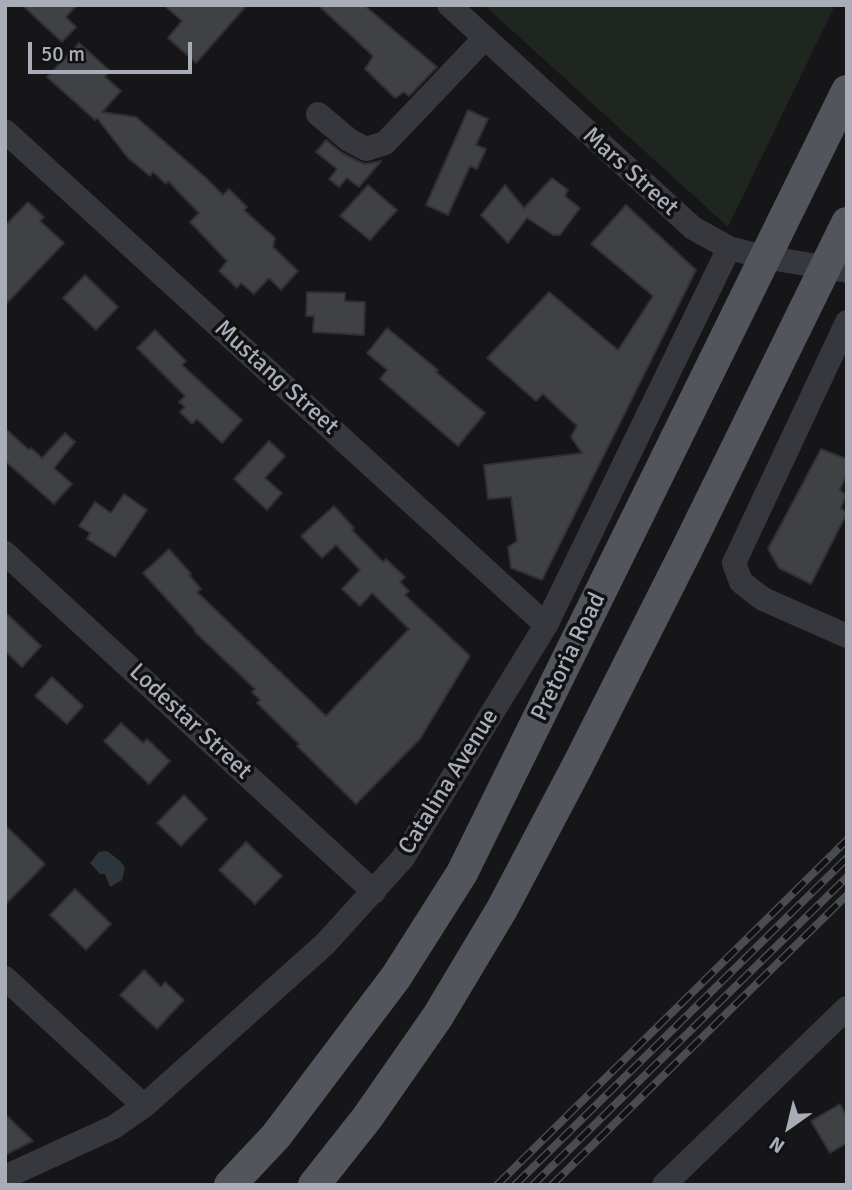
<!DOCTYPE html>
<style>
body{margin:0}
#map{position:relative;width:852px;height:1190px;overflow:hidden;background:#161618;font-family:Signika,sans-serif}
canvas{display:block}
.frame{position:absolute;inset:0;border:7px solid #a8adb8;pointer-events:none}
.north{position:absolute;left:754px;top:1092px;width:70px;height:70px;-webkit-text-stroke:5px #111113;paint-order:stroke;rotate:214deg;font-size:19px;font-weight:700;line-height:28px;text-align:center;color:#a8adb8}
.north::after{content:'';display:block;margin:auto;width:24px;height:32px;background:#a8adb8;clip-path:polygon(50% 0,100% 100%,50% 72%,0 100%)}
.scale{position:absolute;left:28px;top:42px;width:164px;height:32px;box-sizing:border-box;border:4px solid #a8adb8;border-top:0;padding-left:9px;font-size:21px;line-height:24px;white-space:nowrap;color:#a8adb8;-webkit-text-stroke:5px #111113;paint-order:stroke}
</style>
<div id="map">
<canvas width="852" height="1190"></canvas>
<div class="frame"></div>
<div class="north">N</div>
<div class="scale">50 m</div>
</div>
<script>
const ctx = document.querySelector('canvas').getContext('2d');
ctx.lineJoin = 'round';
function paint(path, color) { ctx.fillStyle = color; ctx.fill(path, 'evenodd'); }
const poly = rows => new Path2D(rows.map(r => 'M' + r).join(''));
function stroke(path, color, width, dash) { ctx.strokeStyle = color; ctx.lineWidth = width; ctx.lineCap = dash ? 'butt' : 'round'; ctx.setLineDash(dash || []); ctx.stroke(path); }
function drawText(font, color, halo, rows, align = 'center') {
  ctx.font = font + ' Signika,sans-serif'; ctx.lineWidth = 7; ctx.setLineDash([]); ctx.textBaseline = 'middle'; ctx.strokeStyle = halo; ctx.fillStyle = color; for (const [text, x, y, turn = 0] of rows) {
    ctx.save(); ctx.translate(x, y); ctx.rotate((+turn || 0) * Math.PI / 180); ctx.textAlign = isNaN(turn) ? turn : align; if (halo) ctx.strokeText(text, 0, 0); ctx.fillText(text, 0, 0); ctx.restore();
  }
}
paint(poly([
 [484,5,835,5,728,227]
]), '#1e261f');
paint(poly([
 [107,851,120,861,125,868,122,880,110,887,105,874,100,874,90,863,99,852]
]), '#2c353c');
const building = poly([
 [22,5,77,5,66,17,76,27,62,42,22,5],
 [164,5,247,5,196,63,168,38,182,21,164,5],
 [318,5,364,5,437,67,409,96,404,92,395,98,365,69,373,56,318,5],
 [79,43,110,71,105,77,121,91,102,112,136,117,206,178,223,195,229,189,247,207,244,210,275,238,273,247,298,271,281,290,269,278,254,294,241,283,237,288,219,271,227,261,190,222,199,213,168,181,166,184,153,172,150,176,128,158,97,118,95,120,47,77,79,43],
 [468,110,488,119,476,145,486,149,477,169,470,166,448,215,426,205,468,110],
 [326,140,342,153,360,162,365,164,381,161,359,187,347,178,339,187,329,179,337,169,316,152,326,140],
 [552,178,568,190,565,196,580,208,560,235,553,235,527,218,508,243,481,215,505,185,524,208,552,178],
 [368,185,397,210,370,240,340,216,368,185],
 [28,202,44,217,40,221,64,243,5,305,5,226,28,202],
 [626,205,696,270,542,580,511,568,508,547,517,541,511,497,488,499,484,465,582,453,571,437,577,426,543,394,536,401,487,358,549,292,618,350,653,296,591,244,626,205],
 [85,275,118,307,96,330,63,298,85,275],
 [307,292,345,293,345,301,365,302,364,335,313,332,314,316,306,316,307,292],
 [387,328,438,370,436,372,485,413,458,446,380,379,387,370,367,353,387,328],
 [155,330,186,361,182,365,242,420,222,443,197,419,192,424,180,412,185,407,179,402,185,396,137,348,155,330],
 [5,428,29,450,31,448,42,458,65,433,75,442,54,468,72,484,54,504,5,461,5,428],
 [269,441,285,456,265,478,282,493,267,510,234,479,269,441],
 [821,449,847,459,847,473,840,490,846,495,841,508,847,513,811,584,779,568,768,549,821,449],
 [124,494,147,510,115,557,87,539,90,533,79,526,95,502,111,513,124,494],
 [334,506,354,528,352,530,383,562,386,559,405,577,400,582,409,591,405,595,470,656,420,739,356,804,297,746,299,744,257,703,260,700,252,692,255,689,194,631,195,630,143,573,169,549,184,566,191,574,189,575,201,589,197,592,326,716,409,629,372,593,360,606,342,589,360,570,336,545,322,558,301,536,334,506],
 [5,612,41,646,22,667,5,651,5,612],
 [52,677,83,706,67,724,35,696,52,677],
 [121,723,143,743,147,739,170,761,149,784,104,741,121,723],
 [184,795,207,819,181,846,157,823,184,795],
 [5,825,45,864,5,905,5,825],
 [246,842,282,876,255,904,219,870,246,842],
 [75,889,111,924,86,950,50,915,75,889],
 [144,970,161,987,165,982,184,1000,157,1029,120,995,144,970],
 [840,1104,847,1117,847,1143,830,1153,811,1121,840,1104],
 [5,1114,33,1141,5,1155,5,1114]
]);
paint(building, '#404145');
stroke(building, '#303034', 2);
stroke(poly([
 [449,5,693,228,729,248,764,257,847,271],
 [318,114,349,140,366,149,385,143,485,38],
 [5,131,546,625],
 [847,322,734,563,741,582,763,599,847,636],
 [5,553,374,892],
 [5,978,144,1106],
 [5,1177,114,1127,144,1106,325,944,403,858,546,625,729,248],
 [664,1185,847,1008]
]), '#37383d', 24);
stroke(poly([
 [230,1185,276,1136,396,977,462,873,847,91],
 [314,1185,367,1118,438,1016,502,909,579,763,686,551,847,223]
]), '#53555c', 32);
const rail = poly([
 [497,1185,847,840],
 [515,1185,847,858],
 [533,1185,847,877],
 [552,1185,847,895]
]);
stroke(rail, '#4a4c52', 8);
stroke(rail, '#111113', 5, [16]);
drawText('24px', '#a8adb8', '#111113', [
 ["Mars Street",630,172,42],
 ["Mustang Street",276,378,42],
 ["Pretoria Road",569,657,-64],
 ["Lodestar Street",190,722,43],
 ["Catalina Avenue",449,782,-58]
]);
</script>
